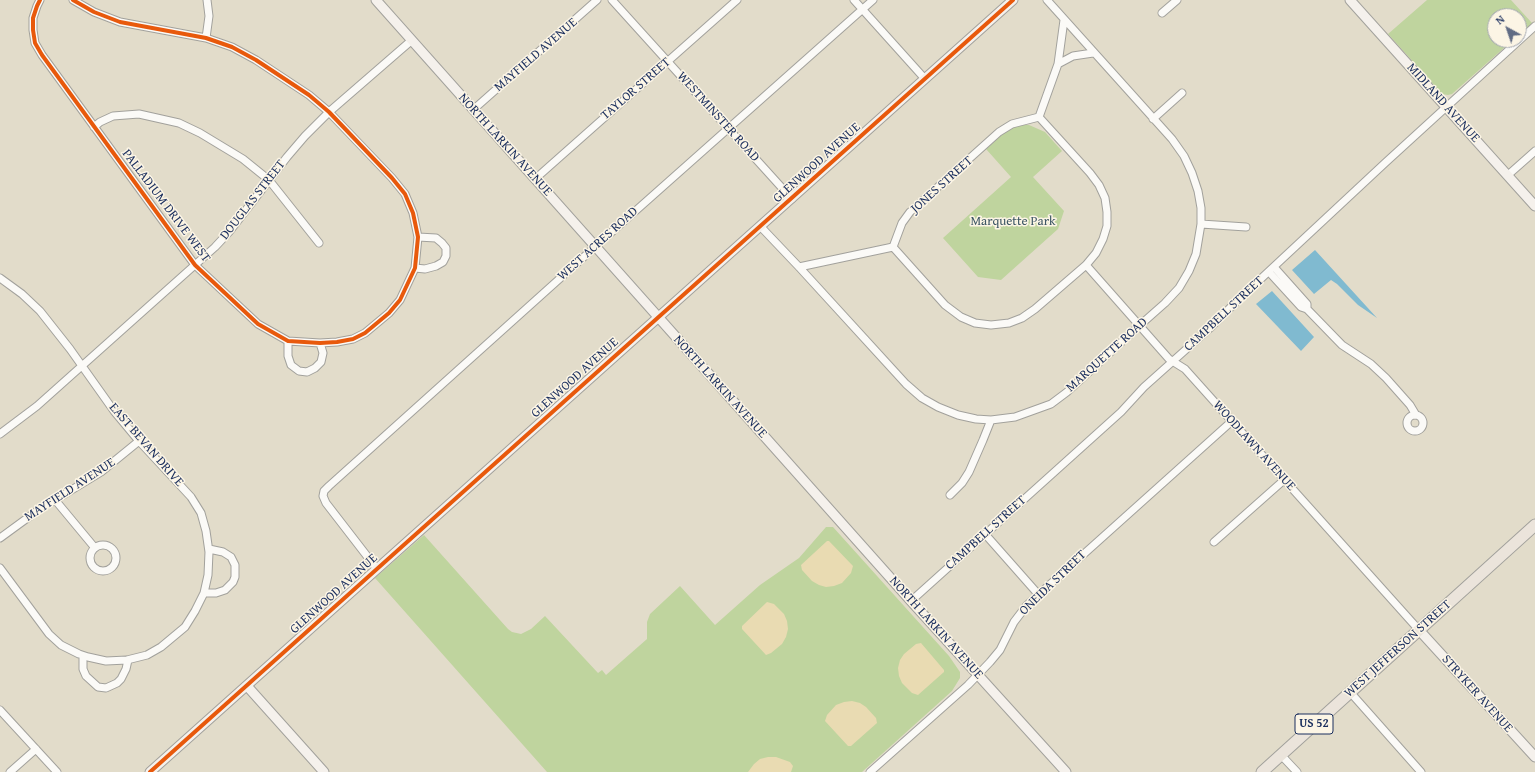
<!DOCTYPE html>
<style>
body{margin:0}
#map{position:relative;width:1535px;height:772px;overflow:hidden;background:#e2dcca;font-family:"Gentium Book Plus",serif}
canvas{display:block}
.north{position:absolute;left:1487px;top:8px;width:40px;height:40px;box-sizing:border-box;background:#fcf5e5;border:1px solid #a2a6af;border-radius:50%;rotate:320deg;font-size:11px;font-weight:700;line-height:16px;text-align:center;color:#1b2f5e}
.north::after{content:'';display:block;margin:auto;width:14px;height:18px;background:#616c84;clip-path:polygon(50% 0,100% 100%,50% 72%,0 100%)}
</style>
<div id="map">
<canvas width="1535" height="772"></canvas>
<div class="north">N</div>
</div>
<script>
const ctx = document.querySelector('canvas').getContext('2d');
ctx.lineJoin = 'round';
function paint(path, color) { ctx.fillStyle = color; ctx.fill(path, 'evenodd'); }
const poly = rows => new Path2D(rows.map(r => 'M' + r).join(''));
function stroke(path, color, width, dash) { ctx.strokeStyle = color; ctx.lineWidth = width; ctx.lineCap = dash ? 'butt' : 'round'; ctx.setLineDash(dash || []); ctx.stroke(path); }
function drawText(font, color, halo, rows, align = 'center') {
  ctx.font = font + ' "Gentium Book Plus",serif'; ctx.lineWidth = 3; ctx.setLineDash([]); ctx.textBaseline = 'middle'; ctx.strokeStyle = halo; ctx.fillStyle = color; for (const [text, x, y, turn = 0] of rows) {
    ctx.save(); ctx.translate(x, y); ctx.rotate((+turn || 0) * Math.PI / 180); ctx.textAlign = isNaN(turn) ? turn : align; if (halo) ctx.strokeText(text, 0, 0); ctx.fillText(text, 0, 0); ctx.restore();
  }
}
paint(poly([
 [1427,0,1511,0,1532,23,1519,35,1519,16,1495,16,1495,40,1513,40,1452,94,1448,95,1442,94,1388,34],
 [1021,125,1029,125,1045,132,1062,151,1033,177,1064,211,1058,229,1001,280,978,277,943,238,1011,177,986,149,1005,132,1013,127],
 [826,527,833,527,949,656,960,672,960,678,952,691,862,772,547,772,375,578,424,535,508,629,512,632,521,634,531,629,545,616,598,673,602,670,606,675,647,639,647,622,650,614,680,586,715,625,760,585,799,558]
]), '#bfd49e');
paint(poly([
 [827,541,829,541,853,566,851,573,842,583,834,586,826,587,819,585,812,581,802,570,801,565],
 [767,602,774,604,784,614,787,621,788,629,786,637,782,644,771,653,766,655,742,629,742,626],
 [921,643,944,670,944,672,918,695,912,693,902,683,899,676,898,668,900,660,904,654,916,644],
 [852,701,860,703,866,707,876,718,877,723,851,746,848,746,825,721,827,715,836,705,844,702],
 [768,757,776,757,790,762,793,766,791,772,748,772,754,764,760,759]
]), '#e9dbb2');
paint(poly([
 [1315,250,1377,318,1358,305,1337,284,1331,280,1314,294,1292,270],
 [1272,291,1314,337,1301,351,1256,304]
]), '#80bad0');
const street = poly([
 [40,0,37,6,33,18,33,30,35,43,42,55,195,265,258,324,288,341,320,343,337,342,353,339,365,333,389,313,400,300,415,268,418,237,413,213,405,194,392,178,329,112,309,95,256,60,232,47,206,38,120,22,94,12,73,0],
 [612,0,792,199],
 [854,0,925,79],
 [1162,13,1177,0],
 [206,38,209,16,207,0],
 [1058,64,1073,56,1093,53],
 [474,109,597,0],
 [1039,117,1058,64,1064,20],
 [1153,119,1182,93],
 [94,127,100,122,113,116,139,114,179,123,200,133,243,159,269,180,319,243],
 [1508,175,1535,151],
 [535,179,737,0],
 [1201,224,1246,227],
 [760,226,799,267,906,384,922,398,938,407,958,415,976,419,991,420,1015,417,1051,404,1067,392,1139,326,1165,303,1179,288,1189,271,1196,254,1201,224,1201,208,1198,191,1192,173,1184,156,1172,139,1047,0],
 [893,247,945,305,961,317,975,323,991,325,1009,323,1022,318,1035,309,1086,265,1096,253,1103,239,1107,226,1107,212,1105,198,1099,185,1090,173,1039,117],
 [893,247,902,223,910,212,999,132,1012,124,1039,117],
 [1086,265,1169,359,1185,369,1419,630],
 [799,267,893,247],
 [1274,267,1307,304,1307,309],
 [415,268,425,269,436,266,443,262,446,256,446,248,442,243,436,238,418,237],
 [1269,272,1301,307,1307,309,1342,345,1371,364,1386,378,1410,405,1416,415],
 [0,278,22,294,40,311,70,349,114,411,139,441,191,497,201,513,206,531,209,552,208,575,204,593,195,611,185,627,161,647,147,655,127,660,106,661,88,657,79,654,61,645,49,634,0,568],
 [288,341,288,356,291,365,299,371,307,372,315,368,321,362,323,353,320,343],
 '1407 423a8 8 0 1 1 16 0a8 8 0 1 1-16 0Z',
 [0,434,37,406,215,247,229,232,287,157,305,136,329,112,412,40],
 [950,495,962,483,969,472,983,440,991,420],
 [56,501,95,548],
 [985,534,1038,594],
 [0,538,37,511,101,472,139,441],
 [1214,542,1284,480],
 '90 558a13 13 0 1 1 26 0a13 13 0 1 1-26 0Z',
 [377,569,326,503,323,496,324,491,329,486,596,246,873,0],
 [204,593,216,593,225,590,233,582,235,577,235,565,231,557,223,552,209,549],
 [911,601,1121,412,1144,387,1210,328,1237,301,1385,163,1535,26],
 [83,656,83,669,86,676,98,687,106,688,117,683,121,679,126,669,128,660],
 [1350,692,1421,772],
 [0,710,57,772],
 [1281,755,1297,772],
 [10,772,36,749],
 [870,772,968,685,990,662,1000,650,1014,622,1027,605,1232,421]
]);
const secondary = poly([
 [376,0,911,601,1066,772],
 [1350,0,1535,206],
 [1419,630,1535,757],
 [247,686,324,772],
 [150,772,1013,0]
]);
const primary = poly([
 [1262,772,1535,525]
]);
stroke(street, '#a2a19c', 9);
stroke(secondary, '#a2a19c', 11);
stroke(primary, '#a2a19c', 13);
stroke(street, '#fbfaf7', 7);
stroke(secondary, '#f5f1ec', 9);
stroke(primary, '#ebe4db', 11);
stroke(poly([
 [40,0,37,6,33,18,33,30,35,43,42,55,195,265,258,324,288,341,320,343,337,342,353,339,365,333,389,313,400,300,415,268,418,237,413,213,405,194,392,178,329,112,309,95,256,60,232,47,206,38,120,22,94,12,73,0],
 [150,772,1013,0]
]), '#e8590c', 4);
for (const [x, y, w] of [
 [1314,724,38]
]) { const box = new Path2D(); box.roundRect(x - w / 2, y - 10, w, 20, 3); ctx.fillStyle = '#fcf5e5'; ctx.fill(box); stroke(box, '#1b2f5e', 1); }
drawText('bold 12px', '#1b2f5e', null, [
 ["US 52",1314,724]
]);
drawText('13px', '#1b2f5e', '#fcf5e5', [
 ["MAYFIELD AVENUE",536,55,-41],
 ["TAYLOR STREET",636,89,-41],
 ["MIDLAND AVENUE",1443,103,48],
 ["WESTMINSTER ROAD",718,117,48],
 ["NORTH LARKIN AVENUE",505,145,48],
 ["GLENWOOD AVENUE",817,163,-42],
 ["JONES STREET",942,185,-42],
 ["DOUGLAS STREET",253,200,-52],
 ["PALLADIUM DRIVE WEST",166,206,53],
 ["WEST ACRES ROAD",598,244,-42],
 ["CAMPBELL STREET",1224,314,-43],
 ["MARQUETTE ROAD",1107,355,-42],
 ["GLENWOOD AVENUE",575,378,-42],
 ["NORTH LARKIN AVENUE",720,387,48],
 ["EAST BEVAN DRIVE",146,445,49],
 ["WOODLAWN AVENUE",1254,446,48],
 ["MAYFIELD AVENUE",70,490,-33],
 ["CAMPBELL STREET",986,533,-42],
 ["ONEIDA STREET",1053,583,-44],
 ["GLENWOOD AVENUE",334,594,-42],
 ["NORTH LARKIN AVENUE",936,628,48],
 ["WEST JEFFERSON STREET",1398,649,-42],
 ["STRYKER AVENUE",1477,694,48]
]);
drawText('13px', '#3d5765', '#fcf5e5', [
 ["Marquette Park",1013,222]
]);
</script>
